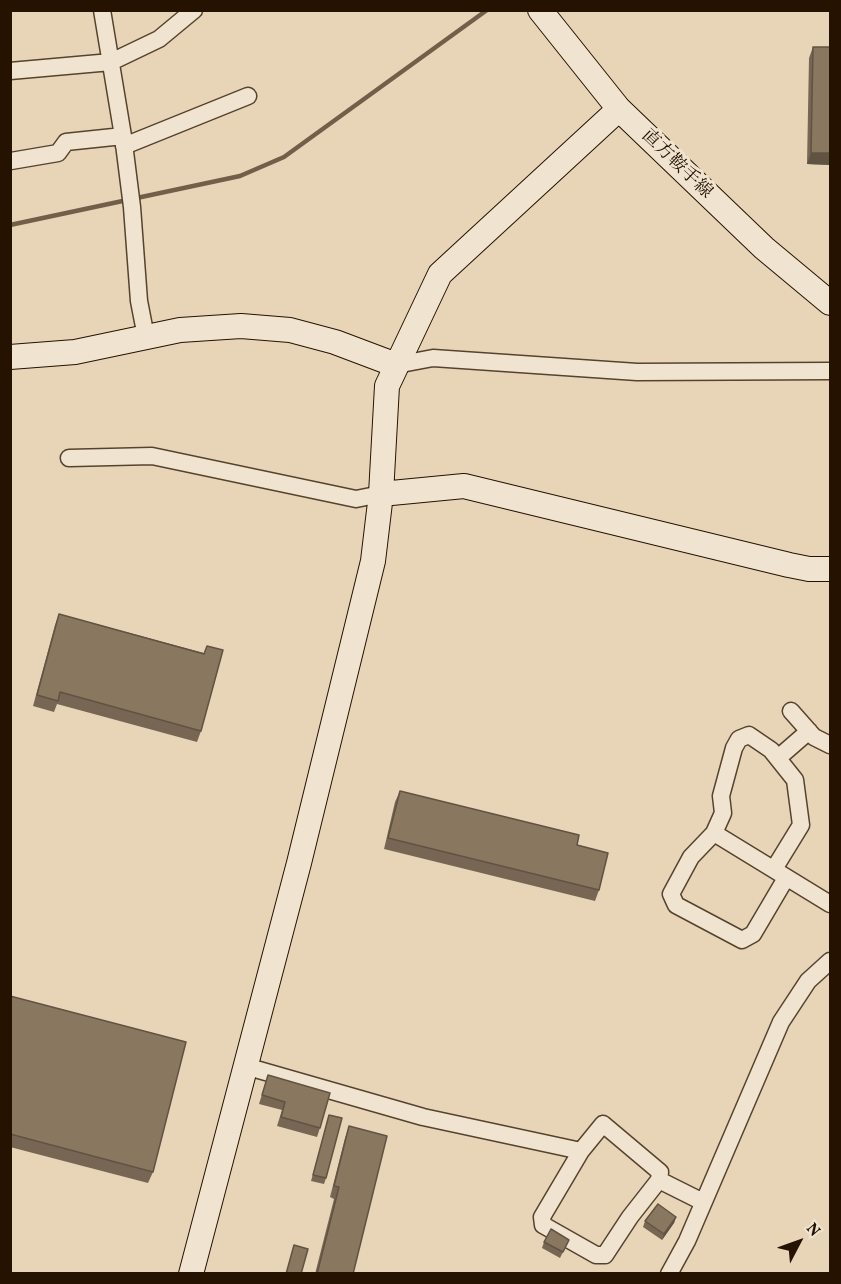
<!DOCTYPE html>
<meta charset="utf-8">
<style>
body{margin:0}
#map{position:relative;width:841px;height:1284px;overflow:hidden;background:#e8d5b8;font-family:Vollkorn,serif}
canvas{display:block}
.frame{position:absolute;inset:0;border:12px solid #251200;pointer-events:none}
.north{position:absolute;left:769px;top:1212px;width:60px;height:60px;-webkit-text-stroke:4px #f0e4d1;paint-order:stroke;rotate:49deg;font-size:16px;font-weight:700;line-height:24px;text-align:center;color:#251200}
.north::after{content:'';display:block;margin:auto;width:21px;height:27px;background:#251200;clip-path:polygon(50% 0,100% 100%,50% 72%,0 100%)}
</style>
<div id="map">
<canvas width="841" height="1284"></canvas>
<div class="frame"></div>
<div class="north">N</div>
</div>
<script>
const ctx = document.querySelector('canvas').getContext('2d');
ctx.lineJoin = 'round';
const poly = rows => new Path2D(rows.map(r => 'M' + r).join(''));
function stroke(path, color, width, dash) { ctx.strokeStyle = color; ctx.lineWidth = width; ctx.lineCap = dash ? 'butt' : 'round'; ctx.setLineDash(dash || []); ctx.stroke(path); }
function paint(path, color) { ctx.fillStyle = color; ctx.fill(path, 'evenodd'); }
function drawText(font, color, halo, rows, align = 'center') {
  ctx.font = font + ' Vollkorn,"Noto Serif JP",serif'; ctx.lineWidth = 6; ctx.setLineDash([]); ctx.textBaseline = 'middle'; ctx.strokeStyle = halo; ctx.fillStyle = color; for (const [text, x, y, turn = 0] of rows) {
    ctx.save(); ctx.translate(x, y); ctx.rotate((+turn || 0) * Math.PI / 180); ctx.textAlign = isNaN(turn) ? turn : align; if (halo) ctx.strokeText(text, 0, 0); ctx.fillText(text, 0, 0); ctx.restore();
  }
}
stroke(poly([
 [10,225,240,176,284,157,487,10]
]), '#725f49', 4.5);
const street = poly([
 [102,10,123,136,132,207,139,301,146,337],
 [10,71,111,62,159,39,194,10],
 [124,146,248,96],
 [11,161,58,153,66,142,123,136],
 [396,365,433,358,637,372,830,371],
 [69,458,152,456,356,499,381,494],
 [791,711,814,737,830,745],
 [778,758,809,731],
 [714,833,830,904],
 [774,869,801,825,795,780,771,750,749,735,739,739,734,748,721,796,723,813,714,833,691,857,671,894,676,905,742,940,753,934,786,878],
 [245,1066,423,1117,581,1151,603,1124,660,1172,659,1180,703,1202],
 [581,1151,542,1217,543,1225,596,1255,605,1255,630,1217,659,1180],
 [669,1274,687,1241,781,1022,808,981,830,961]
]);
const secondary = poly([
 [540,10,619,109,764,248,830,303],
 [10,357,75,352,180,330,241,326,290,330,335,342,396,365],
 [381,494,464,486,789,565,809,569,830,569],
 [191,1274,299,863,373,561,381,494,387,386,440,274,619,109]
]);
stroke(street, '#56432e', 19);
stroke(secondary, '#251200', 26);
stroke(street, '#f0e4d1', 16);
stroke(secondary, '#f0e4d1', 24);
paint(poly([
 [813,47,831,165,807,164,809,58],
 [59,614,204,653,207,646,201,731,197,742,57,704,54,712,33,706,55,625],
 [400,791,577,845,599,890,595,901,384,849,395,802],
 [10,996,153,1172,148,1183,10,1147],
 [268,1075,320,1128,317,1137,277,1126,282,1110,259,1104],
 [329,1115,326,1178,324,1184,311,1181],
 [349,1126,353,1274,315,1274,334,1199,330,1197,345,1138],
 [676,1217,674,1223,662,1240,643,1227,645,1221],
 [569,1240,560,1258,542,1248,544,1242]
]), '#776653');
paint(poly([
 [811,153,831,153,831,165,807,164],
 [676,1217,674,1223,662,1240,664,1234]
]), '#615343');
const building = poly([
 [813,47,831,47,831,153,811,153,813,47],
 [59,614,204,654,207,646,223,650,201,731,60,692,58,701,37,695,59,614],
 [400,791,579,835,577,845,608,853,599,890,388,838,400,791],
 [10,996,186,1042,153,1172,10,1134,10,996],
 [268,1075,330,1093,320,1128,281,1117,285,1102,262,1095,268,1075],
 [329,1115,342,1118,326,1178,313,1175,329,1115],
 [349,1126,387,1136,353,1274,317,1274,339,1187,334,1186,349,1126],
 [658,1204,676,1217,664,1234,645,1221,658,1204],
 [551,1229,569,1240,563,1252,544,1242,551,1229],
 [294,1245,308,1249,301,1274,286,1274,294,1245]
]);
paint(building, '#8a7760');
stroke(building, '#615343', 1.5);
drawText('18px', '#251200', '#f0e4d1', [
 ["直方鞍手線",676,165,44]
]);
</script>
